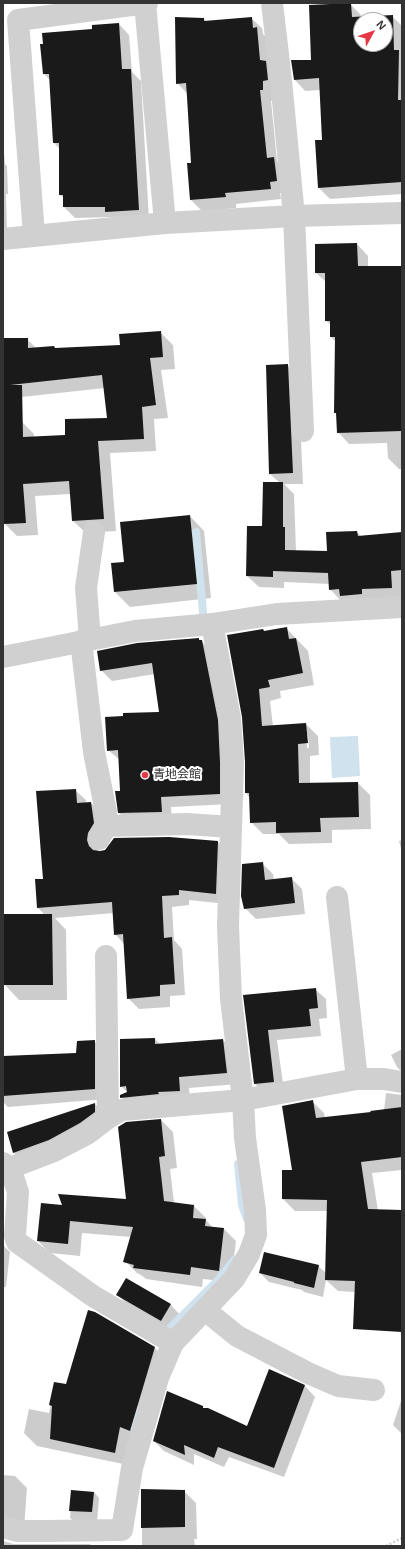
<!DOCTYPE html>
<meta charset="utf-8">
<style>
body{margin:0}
#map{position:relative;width:405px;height:1549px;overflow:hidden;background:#fff;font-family:Arial,sans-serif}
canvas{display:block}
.frame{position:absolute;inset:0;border:4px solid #333;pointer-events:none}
.north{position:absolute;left:353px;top:12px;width:40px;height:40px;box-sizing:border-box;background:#fff;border:1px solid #adadad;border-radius:50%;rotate:50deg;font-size:11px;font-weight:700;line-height:16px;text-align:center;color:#333}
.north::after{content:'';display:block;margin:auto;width:14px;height:18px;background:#e63946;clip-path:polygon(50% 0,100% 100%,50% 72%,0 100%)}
</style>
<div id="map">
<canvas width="405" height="1549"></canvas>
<div class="frame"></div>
<div class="north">N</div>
</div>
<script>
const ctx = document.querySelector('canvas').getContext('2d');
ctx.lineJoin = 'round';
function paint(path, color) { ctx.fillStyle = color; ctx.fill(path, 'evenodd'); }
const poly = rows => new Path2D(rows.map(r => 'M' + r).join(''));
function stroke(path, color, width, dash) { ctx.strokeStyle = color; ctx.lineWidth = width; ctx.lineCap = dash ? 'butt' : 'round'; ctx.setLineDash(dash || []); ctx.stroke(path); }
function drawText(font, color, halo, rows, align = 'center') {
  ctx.font = font + ' Arial,"Noto Sans JP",sans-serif'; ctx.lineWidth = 4; ctx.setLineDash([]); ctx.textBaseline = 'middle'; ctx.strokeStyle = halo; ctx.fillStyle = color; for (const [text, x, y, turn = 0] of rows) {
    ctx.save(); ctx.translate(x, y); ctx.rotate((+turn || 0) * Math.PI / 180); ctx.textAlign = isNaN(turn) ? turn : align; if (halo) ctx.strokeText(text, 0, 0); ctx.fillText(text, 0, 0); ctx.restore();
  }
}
paint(poly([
 [358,736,360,776,332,778,330,737]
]), '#cfe2ee');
paint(poly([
 [350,4,361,15,361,18,392,16,402,26,402,194,330,199,319,188,323,141,320,90,305,91,295,80,312,61],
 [361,20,385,20,385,44,361,44],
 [176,18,204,19,207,22,251,18,262,28,263,34,268,39,274,100,271,101,277,161,285,169,287,192,280,193,281,199,236,204,236,208,202,211,191,200,192,164,188,94,177,83],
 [119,24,129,35,132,72,141,81,149,220,112,217,75,218,64,207,64,198,60,195,60,149,54,143,50,80,44,74,93,30],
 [3,139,5,164,7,166,8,194,6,194,7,229,3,229],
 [357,244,368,256,368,267,402,267,402,469,399,469,388,458,387,443,349,444,338,432,336,342,331,337,331,325,326,321,326,282,316,273],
 [160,332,173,345,175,369,161,370,168,418,154,419,156,451,110,453,116,531,86,533,73,521,71,494,35,496,38,535,17,536,5,524,4,512,3,512,3,423,22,422,34,434,34,437,66,436,109,418,105,388,3,399,3,339,27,339,37,349,54,347,56,349,121,346],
 [287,365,298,376,303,484,284,484,294,494,296,551,328,552,357,532,361,536,402,533,402,599,341,601,330,589,330,584,284,582,284,588,259,587,247,576,280,483,270,474],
 [190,516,204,531,211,598,130,607,115,592,125,563],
 [286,628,308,651,314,685,280,691,281,698,270,701,273,726,306,724,318,736,319,755,310,756,310,784,358,783,370,795,371,829,332,830,332,843,289,844,279,834,263,834,251,822,250,798,246,793,246,762,265,632],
 [306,735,308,735,309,748,307,748],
 [199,639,212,651,230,804,171,807,172,822,130,823,119,813,121,792,120,760,108,750,160,713,155,674,112,681,101,670],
 [75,790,86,800,86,803,91,803,101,813,97,852,218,842,228,852,227,904,189,900,189,905,172,907,174,940,182,949,185,995,170,996,170,1007,139,1009,128,998,124,944,115,934,114,913,55,918,66,930,67,1000,19,1000,5,985,3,915,45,915,38,908,44,880],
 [402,840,402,852,399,841],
 [262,863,273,874,274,880,291,878,302,889,305,914,256,919,245,908],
 [316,990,326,999,327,1018,319,1019,321,1036,277,1040,284,1091,265,1094,255,1084,244,996],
 [155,1039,161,1045,223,1040,234,1051,238,1084,189,1088,190,1102,132,1108,121,1097,128,1093,121,1086],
 [94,1041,105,1052,106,1099,8,1107,3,1102,3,1057,77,1054],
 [402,1049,402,1072,397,1067,391,1055],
 [386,1093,402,1095,402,1170,372,1173,378,1211,402,1211,402,1324,355,1292,338,1291,326,1280,323,1297,304,1292,302,1290,269,1282,260,1273,318,1266,326,1273,328,1211,295,1211,283,1199,293,1171,312,1101,324,1113,325,1118,372,1113,384,1110],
 [95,1104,106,1114,25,1163,14,1153,8,1133],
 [161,1120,173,1132,177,1168,170,1169,174,1203,194,1206,206,1218,206,1220,213,1228,224,1229,236,1241,231,1282,203,1279,202,1287,146,1279,141,1275,137,1273,125,1261,131,1237,82,1233,80,1256,50,1253,38,1241,63,1206,127,1200],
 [3,1245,10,1252,6,1287,3,1287],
 [127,1279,171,1305,181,1316,172,1332,128,1306,118,1295],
 [155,1348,167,1361,128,1465,37,1446,24,1433,29,1409,49,1413,55,1383,67,1386],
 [270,1370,305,1386,315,1397,284,1477,229,1457,224,1467,194,1454,194,1465,164,1451,154,1441,202,1407,248,1427],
 [402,1398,402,1434,393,1425],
 [3,1475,15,1476,27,1488,24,1528,3,1535],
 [142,1490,184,1491,196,1503,197,1539,194,1539,195,1546,142,1546],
 [72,1491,94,1492,99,1498,97,1523,76,1523,70,1518],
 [3,1541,14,1544,90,1544,92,1546,3,1546]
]), '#0003');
stroke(poly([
 [196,532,204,624],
 [238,1164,242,1205,247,1219],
 [165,1338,171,1327,219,1279,234,1260],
 [132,1426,138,1410]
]), '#cfe2ee', 8);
paint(poly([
 [351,3,352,17,393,15,394,50,399,50,398,100,402,100,402,182,318,188,315,140,322,140,319,78,294,80,291,60,311,60,309,5],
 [361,20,385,20,385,44,361,44],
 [175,17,204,18,204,21,252,17,253,28,257,27,260,60,266,61,268,80,263,81,263,90,260,90,267,158,274,157,277,181,270,182,271,189,225,193,226,197,190,200,187,163,191,163,187,97,186,83,176,84],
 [119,23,122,69,131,69,139,210,105,212,105,207,63,207,63,195,59,195,59,143,53,143,49,74,43,74,40,44,43,44,42,33,92,29,92,25],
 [357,243,358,266,402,266,402,431,337,433,336,413,334,413,335,337,330,337,330,321,325,321,325,273,315,273,315,244],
 [161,331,163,357,150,358,156,405,142,407,144,439,98,441,104,519,72,521,69,481,23,484,26,523,4,524,3,338,28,338,28,348,54,346,55,348,120,345,119,334],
 [102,375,107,418,65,419,65,435,23,437,22,385,10,385],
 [288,364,293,473,269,474,266,365],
 [263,482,283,482,283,527,285,527,285,550,327,551,326,532,357,531,358,536,402,532,402,570,391,571,392,588,362,589,362,594,340,596,339,589,329,590,328,573,273,571,273,577,246,576,247,526,262,526],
 [190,515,197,584,114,592,111,563,124,562,120,522],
 [287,627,289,639,296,638,303,673,268,680,270,687,259,689,262,726,306,723,308,743,298,744,299,783,358,782,359,817,320,818,321,832,276,833,276,822,250,823,249,793,245,793,245,762,242,717,227,635,263,629,264,631],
 [199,638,199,640,202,640,218,720,220,763,220,794,161,797,162,812,118,813,115,791,120,791,118,750,107,751,105,717,123,716,123,713,159,712,152,663,100,671,97,651,137,643],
 [76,789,77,803,91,802,94,823,88,833,87,840,89,846,93,850,100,851,105,850,114,838,169,837,218,841,216,894,179,890,179,895,162,896,164,938,172,937,175,984,160,985,160,996,127,999,123,934,114,935,112,902,37,908,35,879,43,879,36,791],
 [263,862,265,880,292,877,295,903,244,909,241,896,242,864],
 [3,914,52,914,53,985,4,985],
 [316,988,318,1008,309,1009,311,1026,268,1030,274,1082,254,1084,243,995],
 [155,1038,155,1044,223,1039,227,1073,179,1077,180,1091,158,1092,159,1094,120,1098,120,1095,127,1092,126,1086,120,1087,120,1039],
 [95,1040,95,1089,3,1096,3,1056,76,1053,77,1041],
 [313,1100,316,1118,371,1112,370,1111,402,1107,402,1157,361,1162,368,1209,402,1210,402,1332,353,1329,355,1281,325,1280,327,1200,282,1199,282,1170,292,1170,282,1106],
 [95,1103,95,1112,80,1123,49,1140,13,1153,7,1132],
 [161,1119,165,1156,159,1157,164,1201,194,1205,193,1218,206,1219,205,1226,224,1228,219,1271,191,1267,190,1275,133,1268,134,1265,123,1262,133,1227,70,1221,68,1244,37,1241,41,1203,62,1205,58,1194,126,1199,118,1127,126,1122],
 [264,1252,319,1265,314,1288,294,1283,294,1282,259,1273],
 [126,1278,171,1304,161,1321,116,1295],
 [88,1310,95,1312,155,1347,130,1431,120,1427,115,1453,50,1439,52,1406,49,1405,54,1382,66,1384],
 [269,1369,305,1385,274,1468,218,1447,214,1458,184,1445,185,1455,153,1441,167,1391,203,1406,203,1408,208,1408,247,1426],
 [141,1489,185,1490,185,1527,141,1528],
 [71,1490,94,1492,92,1512,69,1511]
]), '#1a1a1a');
stroke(poly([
 [386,1546,402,1538]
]), '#cdcdcd', 2.5, [2, 2]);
stroke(poly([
 [145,3,165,223],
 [272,3,281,80,294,216,303,431],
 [34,235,18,20,147,3],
 [3,239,165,223,294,216,402,213],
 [90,639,86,588,94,532],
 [81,641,94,752,106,812,106,826,99,839],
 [3,657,135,631,212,624,277,614,402,607],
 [106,826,187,824,231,827],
 [337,897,357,1079],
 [106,956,108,1118],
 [3,1163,10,1168,54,1151,87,1134,108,1118,122,1110,243,1100,357,1079,384,1079,402,1082],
 [10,1168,18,1192,15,1236,17,1242,93,1296,173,1343],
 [205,1310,237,1336,308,1373,338,1386,374,1390],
 [3,1527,17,1531,47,1531,122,1530,132,1468,158,1378,173,1343,234,1279,249,1254,256,1235,255,1210,245,1138,243,1100,231,999,228,926,233,763,230,718,212,624]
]), '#d0d0d0', 22);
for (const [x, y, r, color] of [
 [145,775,4,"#e63946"]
]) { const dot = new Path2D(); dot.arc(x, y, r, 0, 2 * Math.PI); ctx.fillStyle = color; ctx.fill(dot); stroke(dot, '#fff', 1.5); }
drawText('12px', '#333', '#fff', [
 ["青地会館",153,775]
], 'left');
</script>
